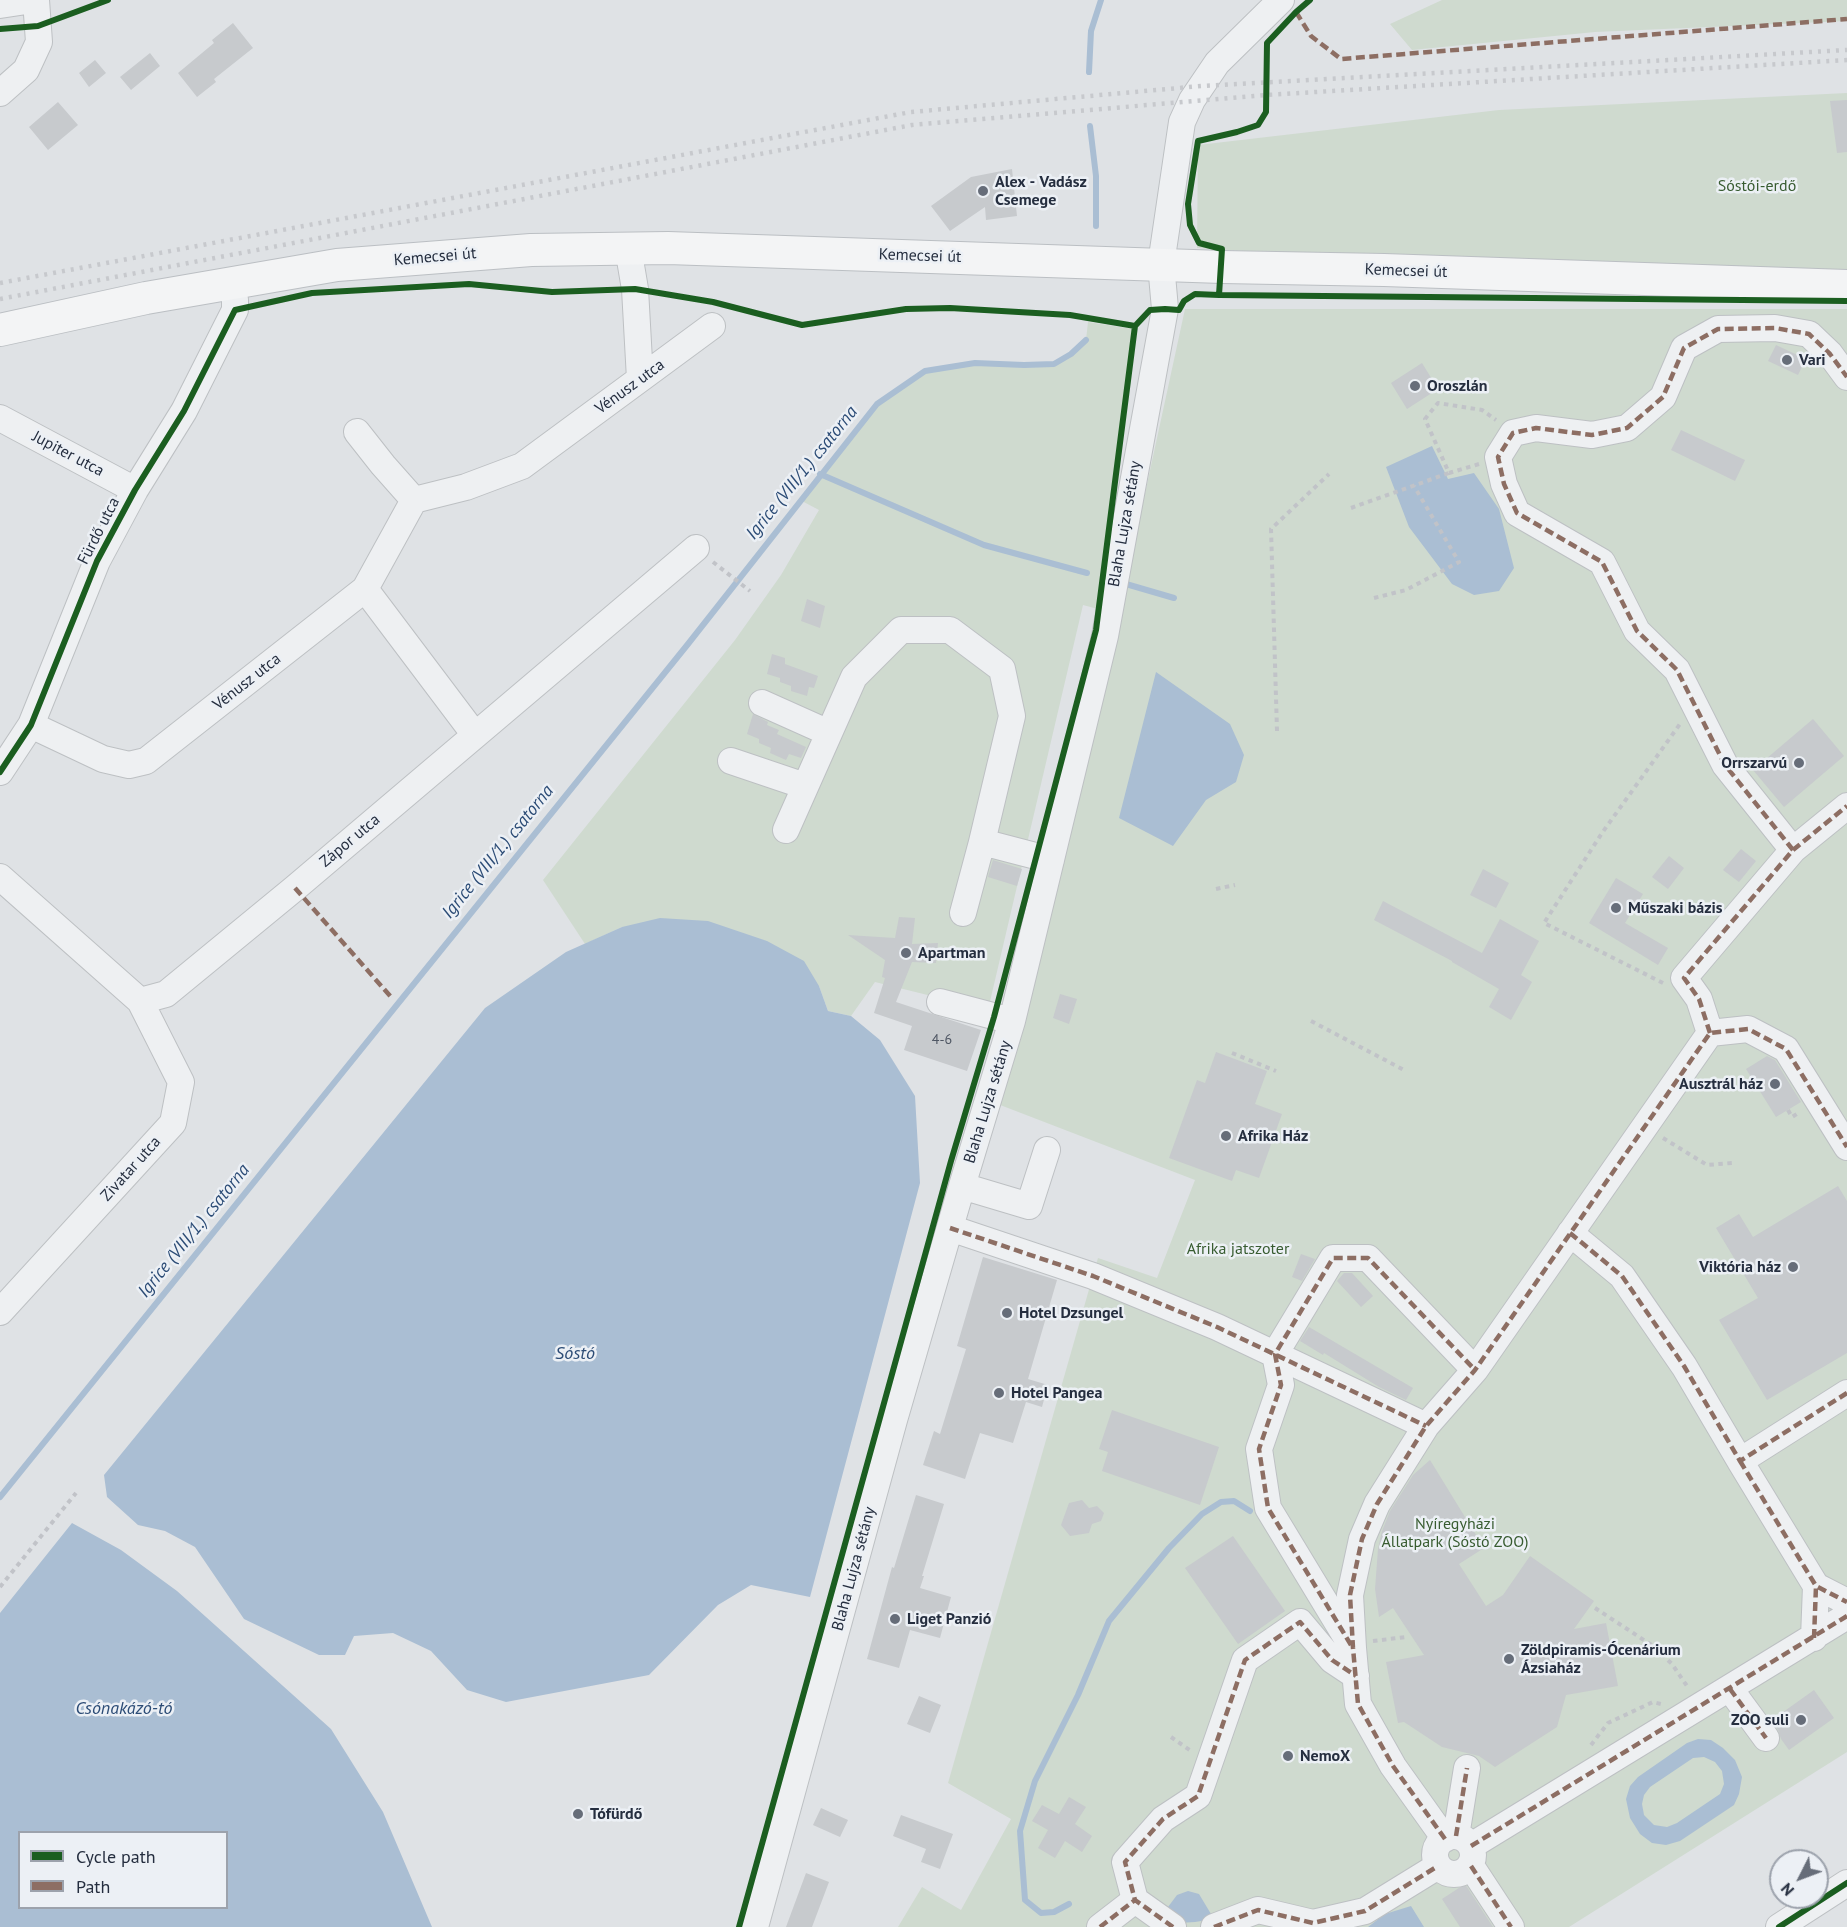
<!DOCTYPE html>
<meta charset="utf-8">
<style>
body{margin:0}
#map{position:relative;width:1847px;height:1927px;overflow:hidden;background:#dfe2e5;font-family:"PT Sans",sans-serif}
canvas{display:block}
.legend{position:absolute;left:18px;top:1831px;width:210px;height:78px;box-sizing:border-box;background:#ecf0f5;border:2px solid #9ca2ac;margin:0;padding:8px 10px;list-style:none;font-size:18px;color:#252e3f}
.legend li{display:flex;align-items:center;gap:12px;height:30px}
.legend b{width:30px;border:2px solid #9ca2ac}
.north{position:absolute;left:1769px;top:1849px;width:60px;height:60px;box-sizing:border-box;background:#ecf0f5;border:2px solid #9ca2ac;border-radius:50%;rotate:228deg;font-size:16px;font-weight:700;line-height:24px;text-align:center;color:#252e3f}
.north::after{content:'';display:block;margin:auto;width:21px;height:27px;background:#666d79;clip-path:polygon(50% 0,100% 100%,50% 72%,0 100%)}
</style>
<div id="map">
<canvas width="1847" height="1927"></canvas>
<ul class="legend">
<li><b style="height:8px;background:#1b5e20"></b>Cycle path</li>
<li><b style="height:8px;background:#8d6e63"></b>Path</li>
</ul>
<div class="north">N</div>
</div>
<script>
const ctx = document.querySelector('canvas').getContext('2d');
ctx.lineJoin = 'round';
function paint(path, color) { ctx.fillStyle = color; ctx.fill(path, 'evenodd'); }
const poly = rows => new Path2D(rows.map(r => 'M' + r).join(''));
function stroke(path, color, width, dash) { ctx.strokeStyle = color; ctx.lineWidth = width; ctx.lineCap = dash ? 'butt' : 'round'; ctx.setLineDash(dash || []); ctx.stroke(path); }
function drawText(font, color, halo, rows, align = 'center') {
  ctx.font = font + ' "PT Sans",sans-serif'; ctx.lineWidth = 5; ctx.setLineDash([]); ctx.textBaseline = 'middle'; ctx.strokeStyle = halo; ctx.fillStyle = color; for (const [text, x, y, turn = 0] of rows) {
    ctx.save(); ctx.translate(x, y); ctx.rotate((+turn || 0) * Math.PI / 180); ctx.textAlign = isNaN(turn) ? turn : align; if (halo) ctx.strokeText(text, 0, 0); ctx.fillText(text, 0, 0); ctx.restore();
  }
}
paint(poly([
 [1442,0,1847,0,1847,21,1595,32,1412,50,1390,24],
 [1847,93,1847,276,1557,271,1197,248,1198,145,1499,110],
 [1185,309,1847,309,1847,1752,1569,1927,898,1927,922,1887,961,1910,1011,1819,948,1783,1098,1258,1157,1278,1195,1180,995,1103,1118,618],
 [1088,322,1133,329,1129,374,1098,609,1083,605,988,1010,875,982,851,1016,828,1011,819,986,622,927,585,944,543,880,735,640,781,575,819,510,800,500,877,404,925,371,975,363,1024,365,1054,364,1071,354,1086,340]
]), '#cfdacf');
paint(poly([
 [1432,446,1448,479,1474,473,1499,509,1514,568,1499,591,1474,595,1452,584,1409,527,1386,467],
 [1156,672,1230,724,1244,755,1236,782,1206,800,1173,846,1119,818],
 [660,918,708,921,767,941,804,961,819,986,828,1011,851,1016,880,1040,915,1096,920,1183,810,1597,751,1585,718,1605,649,1675,506,1702,467,1690,431,1651,393,1633,354,1636,345,1655,319,1655,244,1619,195,1547,165,1531,138,1525,107,1497,104,1475,485,1008,566,952,622,927],
 [72,1523,121,1550,177,1591,331,1729,383,1812,432,1927,0,1927,0,1613],
 [20,1832,226,1832,226,1908,20,1908],
 [1698,1739,1711,1740,1723,1748,1735,1760,1742,1777,1739,1794,1734,1805,1680,1841,1666,1845,1652,1843,1640,1834,1630,1818,1626,1799,1630,1786,1638,1777,1687,1743],
 [1704,1757,1715,1762,1722,1771,1724,1784,1720,1794,1677,1823,1667,1827,1654,1825,1644,1815,1642,1804,1644,1795,1650,1787,1693,1758],
 [1188,1891,1199,1894,1214,1919,1195,1922,1179,1923,1165,1911,1177,1895],
 [1411,1906,1424,1927,1368,1927,1385,1914]
]), '#aabed3');
stroke(poly([
 [1089,72,1091,31,1101,0],
 [1090,126,1096,176,1096,226],
 [820,474,984,545,1087,573],
 [1126,584,1174,598],
 [0,1497,688,644,877,404,925,371,975,363,1024,365,1054,364,1071,354,1086,340],
 [1069,1904,1054,1912,1041,1913,1025,1900,1020,1831,1035,1781,1078,1695,1109,1621,1169,1548,1202,1514,1221,1502,1234,1501,1250,1511]
]), '#aabed3', 6);
paint(poly([
 [233,23,253,48,214,79,216,82,197,97,178,73,214,43,212,40],
 [150,53,160,66,131,90,120,77],
 [95,60,106,73,89,87,79,73],
 [1847,100,1847,152,1837,153,1830,101],
 [58,102,78,125,48,150,29,127],
 [1012,169,1017,216,986,220,985,207,950,231,931,206,971,177],
 [1776,345,1806,359,1798,375,1768,361],
 [1422,363,1438,389,1407,409,1391,383],
 [1681,430,1745,460,1735,481,1671,450],
 [807,599,825,606,820,628,801,621],
 [772,654,785,658,785,664,818,676,814,688,809,687,807,696,791,691,791,686,780,682,780,678,767,674],
 [753,714,768,722,767,725,779,730,777,734,806,747,801,758,789,754,786,760,770,753,771,748,759,743,759,739,747,734],
 [1813,719,1844,756,1784,807,1753,770],
 [1741,849,1756,861,1739,882,1723,870],
 [1669,856,1684,868,1668,889,1652,877],
 [993,860,1022,869,1017,886,988,877],
 [1483,869,1509,883,1496,908,1470,895],
 [1616,878,1643,894,1625,923,1668,948,1658,965,1589,923],
 [1383,901,1482,953,1500,919,1539,941,1521,975,1532,982,1511,1020,1489,1007,1499,989,1452,962,1452,961,1374,920],
 [899,917,915,918,912,944,938,943,936,963,912,962,896,1002,981,1030,967,1071,904,1050,912,1026,874,1013,885,978,882,977,885,960,848,935,895,938],
 [1060,994,1077,999,1069,1024,1053,1018],
 [1216,1052,1267,1071,1255,1104,1282,1114,1259,1178,1236,1170,1232,1181,1169,1158,1197,1080,1205,1083],
 [1767,1056,1775,1060,1801,1102,1776,1117,1746,1069],
 [1838,1186,1847,1201,1847,1353,1767,1400,1719,1320,1758,1298,1716,1228,1739,1214,1753,1237],
 [1301,1254,1315,1259,1302,1281,1292,1277],
 [983,1257,1057,1280,1028,1379,1048,1385,1042,1407,1026,1402,1013,1443,980,1433,965,1479,923,1465,934,1431,940,1434,966,1349,957,1346],
 [1344,1273,1352,1273,1373,1296,1361,1307,1337,1281],
 [1309,1327,1413,1388,1406,1400,1379,1387,1324,1353,1323,1355,1300,1341],
 [1112,1410,1219,1447,1200,1505,1102,1471,1108,1452,1099,1449],
 [1430,1460,1484,1548,1459,1564,1486,1606,1503,1595,1530,1556,1594,1601,1574,1629,1606,1623,1618,1686,1566,1695,1557,1727,1495,1767,1479,1756,1442,1747,1404,1722,1398,1723,1386,1662,1424,1655,1393,1608,1379,1617,1375,1589,1378,1549,1382,1531,1390,1511,1413,1475],
 [916,1495,944,1504,922,1576,924,1576,920,1588,951,1597,940,1638,910,1630,899,1668,867,1659,892,1567,894,1568],
 [1082,1500,1089,1508,1097,1506,1104,1513,1101,1521,1092,1524,1089,1533,1070,1536,1061,1525,1069,1503],
 [1233,1536,1285,1611,1238,1644,1185,1568],
 [1814,1690,1834,1718,1789,1750,1781,1739,1778,1730,1772,1720],
 [919,1696,941,1705,930,1733,907,1724],
 [1069,1797,1086,1807,1075,1824,1092,1836,1082,1852,1065,1841,1055,1858,1038,1848,1048,1830,1032,1821,1042,1805,1059,1814],
 [821,1808,848,1820,840,1837,813,1825],
 [901,1815,953,1834,940,1869,921,1862,926,1849,893,1836],
 [806,1873,829,1882,812,1927,786,1927],
 [1465,1884,1493,1927,1460,1927,1442,1899]
]), '#c7cacd');
const minor = poly([
 [0,5,33,0],
 [0,93,26,70,39,42,36,0],
 [628,248,635,289,640,379],
 [0,418,135,490],
 [357,432,383,465,414,500,466,487,522,466,712,326],
 [365,589,475,735],
 [762,703,829,733],
 [31,725,103,759,129,765,146,761,365,589,414,500],
 [731,761,805,786],
 [0,772,31,725,97,561,135,490,184,411,235,310,235,300,232,284],
 [786,830,854,677,901,630,950,630,1002,669,1012,716,982,842,1051,860],
 [1793,850,1725,765,1677,670,1637,631,1602,562,1517,513,1504,484,1498,457,1513,433,1536,428,1592,435,1627,428,1663,397,1684,348,1718,329,1775,328,1809,334,1830,354,1847,377],
 [0,877,140,1001,181,1082,173,1123,0,1312],
 [963,913,982,842],
 [140,1001,166,994,295,888,696,548],
 [940,1002,1012,1021],
 [1710,1033,1699,999,1684,978,1793,850,1847,806],
 [962,1186,1029,1206,1047,1150],
 [950,1228,1093,1276,1217,1327,1426,1426],
 [1570,1233,1622,1276,1684,1366,1740,1461,1847,1393],
 [1740,1461,1816,1586,1847,1602],
 [1814,1638,1816,1586],
 [1351,1645,1268,1508,1259,1449,1281,1385,1275,1354,1333,1258,1368,1258,1475,1370],
 [1730,1689,1766,1738],
 '1435 1855a19 19 0 1 1 38 0a19 19 0 1 1-38 0Z',
 [1456,1836,1467,1768],
 [1445,1839,1393,1766,1358,1704,1353,1648,1350,1595,1362,1539,1377,1504,1426,1426,1475,1370,1710,1033,1748,1029,1786,1049,1847,1147],
 [1471,1846,1847,1616],
 [1471,1866,1511,1927],
 [755,1927,894,1420,962,1186,1012,1021,1105,636,1165,309,1161,264,1182,122,1192,100,1217,63,1281,0],
 [1100,1927,1135,1900],
 [1173,1927,1135,1900,1125,1862,1163,1819,1198,1796,1245,1660,1300,1622,1332,1660,1356,1676],
 [1214,1927,1258,1910,1313,1923,1365,1911,1438,1866],
 [1779,1927,1847,1883]
]);
const major = poly([
 [0,330,146,298,337,265,531,250,668,248,1222,267,1384,270,1847,286]
]);
stroke(minor, '#bdc0c3', 28);
stroke(major, '#bbbfc3', 34);
stroke(poly([
 [1479,464,1449,473,1425,419,1438,403,1482,410,1496,420],
 [1351,508,1449,473],
 [713,562,750,591],
 [1374,598,1406,590,1459,562,1414,486],
 [1277,731,1271,529,1329,474],
 [1216,889,1235,885],
 [1663,983,1544,923,1602,833,1680,724],
 [1311,1021,1404,1070],
 [1232,1053,1276,1071],
 [1788,1110,1792,1117,1800,1112],
 [1663,1138,1707,1165,1732,1163],
 [0,1587,76,1493],
 [1595,1608,1653,1646,1672,1664,1689,1689],
 [1373,1641,1406,1637],
 [1171,1737,1191,1751],
 [1591,1745,1608,1723,1653,1702,1661,1704]
]), '#c1c3c8', 4, [4.5, 4.5]);
stroke(minor, '#eef0f2', 26);
stroke(major, '#f3f4f5', 32);
stroke(poly([
 [0,283,911,112,1201,86,1847,50],
 [0,299,912,125,1266,95,1847,60]
]), '#c7c9cd', 4.5, [3, 6]);
stroke(poly([
 [1296,12,1311,36,1341,59,1847,19],
 [1793,850,1725,765,1677,670,1637,631,1602,562,1517,513,1504,484,1498,457,1513,433,1536,428,1592,435,1627,428,1663,397,1684,348,1718,329,1775,328,1809,334,1830,354,1847,377],
 [295,888,391,997],
 [1710,1033,1699,999,1684,978,1793,850,1847,806],
 [950,1228,1093,1276,1217,1327,1426,1426],
 [1570,1233,1622,1276,1684,1366,1740,1461,1847,1393],
 [1740,1461,1816,1586,1847,1602],
 [1814,1638,1816,1586],
 [1351,1645,1268,1508,1259,1449,1281,1385,1275,1354,1333,1258,1368,1258,1475,1370],
 [1730,1689,1766,1738],
 [1456,1836,1467,1768],
 [1445,1839,1393,1766,1358,1704,1353,1648,1350,1595,1362,1539,1377,1504,1426,1426,1475,1370,1710,1033,1748,1029,1786,1049,1847,1147],
 [1471,1846,1847,1616],
 [1471,1866,1511,1927],
 [1100,1927,1135,1900],
 [1173,1927,1135,1900,1125,1862,1163,1819,1198,1796,1245,1660,1300,1622,1332,1660,1356,1676],
 [1214,1927,1258,1910,1313,1923,1365,1911,1438,1866]
]), '#8d6e63', 4.5, [9, 4.5]);
stroke(poly([
 [0,29,38,26,108,0],
 [1219,295,1847,301],
 [0,772,31,725,97,561,135,490,184,411,235,310,312,293,469,284,552,292,635,289,713,302,802,325,906,309,950,308,1070,315,1135,326],
 [739,1927,951,1161,994,1017,1096,630,1135,326,1150,310,1165,309,1179,310,1184,301,1195,294,1219,295,1222,249,1199,243,1190,225,1188,204,1198,141,1237,132,1258,125,1266,112,1267,43,1296,12,1310,0],
 [1779,1927,1847,1883]
]), '#1b5e20', 6);
for (const [x, y, r, color] of [
 [983,191,6,"#666d79"],
 [1787,360,6,"#666d79"],
 [1415,386,6,"#666d79"],
 [1799,763,6,"#666d79"],
 [1616,908,6,"#666d79"],
 [906,953,6,"#666d79"],
 [1775,1084,6,"#666d79"],
 [1226,1136,6,"#666d79"],
 [1793,1267,6,"#666d79"],
 [1007,1313,6,"#666d79"],
 [999,1393,6,"#666d79"],
 [895,1619,6,"#666d79"],
 [1509,1659,6,"#666d79"],
 [1801,1720,6,"#666d79"],
 [1288,1756,6,"#666d79"],
 [578,1814,6,"#666d79"]
]) { const dot = new Path2D(); dot.arc(x, y, r, 0, 2 * Math.PI); ctx.fillStyle = color; ctx.fill(dot); stroke(dot, '#ecf0f5', 2); }
drawText('14px', '#4e5663', null, [
 ["4-6",942,1040]
]);
drawText('bold 16px', '#252e3f', '#ecf0f5', [
 ["Alex - Vadász",995,182],
 ["Csemege",995,200],
 ["Vari",1799,360],
 ["Oroszlán",1427,386],
 ["Orrszarvú",1787,763,"right"],
 ["Műszaki bázis",1628,908],
 ["Apartman",918,953],
 ["Ausztrál ház",1763,1084,"right"],
 ["Afrika Ház",1238,1136],
 ["Viktória ház",1781,1267,"right"],
 ["Hotel Dzsungel",1019,1313],
 ["Hotel Pangea",1011,1393],
 ["Liget Panzió",907,1619],
 ["Zöldpiramis-Ócenárium",1521,1650],
 ["Ázsiaház",1521,1668],
 ["ZOO suli",1789,1720,"right"],
 ["NemoX",1300,1756],
 ["Tófürdő",590,1814]
], 'left');
drawText('16px', '#385c31', '#ecf0f5', [
 ["Sóstói-erdő",1757,186],
 ["Afrika jatszoter",1238,1249],
 ["Nyíregyházi",1455,1524],
 ["Állatpark (Sóstó ZOO)",1455,1542]
]);
drawText('16px', '#252e3f', '#ecf0f5', [
 ["Kemecsei út",920,256,2],
 ["Kemecsei út",435,257,-5],
 ["Kemecsei út",1406,271,2],
 ["Vénusz utca",630,387,-36],
 ["Jupiter utca",68,454,28],
 ["Blaha Lujza sétány",1125,524,-80],
 ["Fürdő utca",99,531,-63],
 ["Vénusz utca",247,682,-38],
 ["Zápor utca",350,841,-40],
 ["Blaha Lujza sétány",988,1102,-73],
 ["Zivatar utca",131,1169,-48],
 ["Blaha Lujza sétány",854,1569,-75]
]);
drawText('italic 18px', '#2c4c76', '#ecf0f5', [
 ["Igrice (VIII/1.) csatorna",802,473,-51],
 ["Igrice (VIII/1.) csatorna",498,852,-51],
 ["Igrice (VIII/1.) csatorna",194,1231,-51],
 ["Sóstó",575,1354],
 ["Csónakázó-tó",124,1709]
]);
</script>
